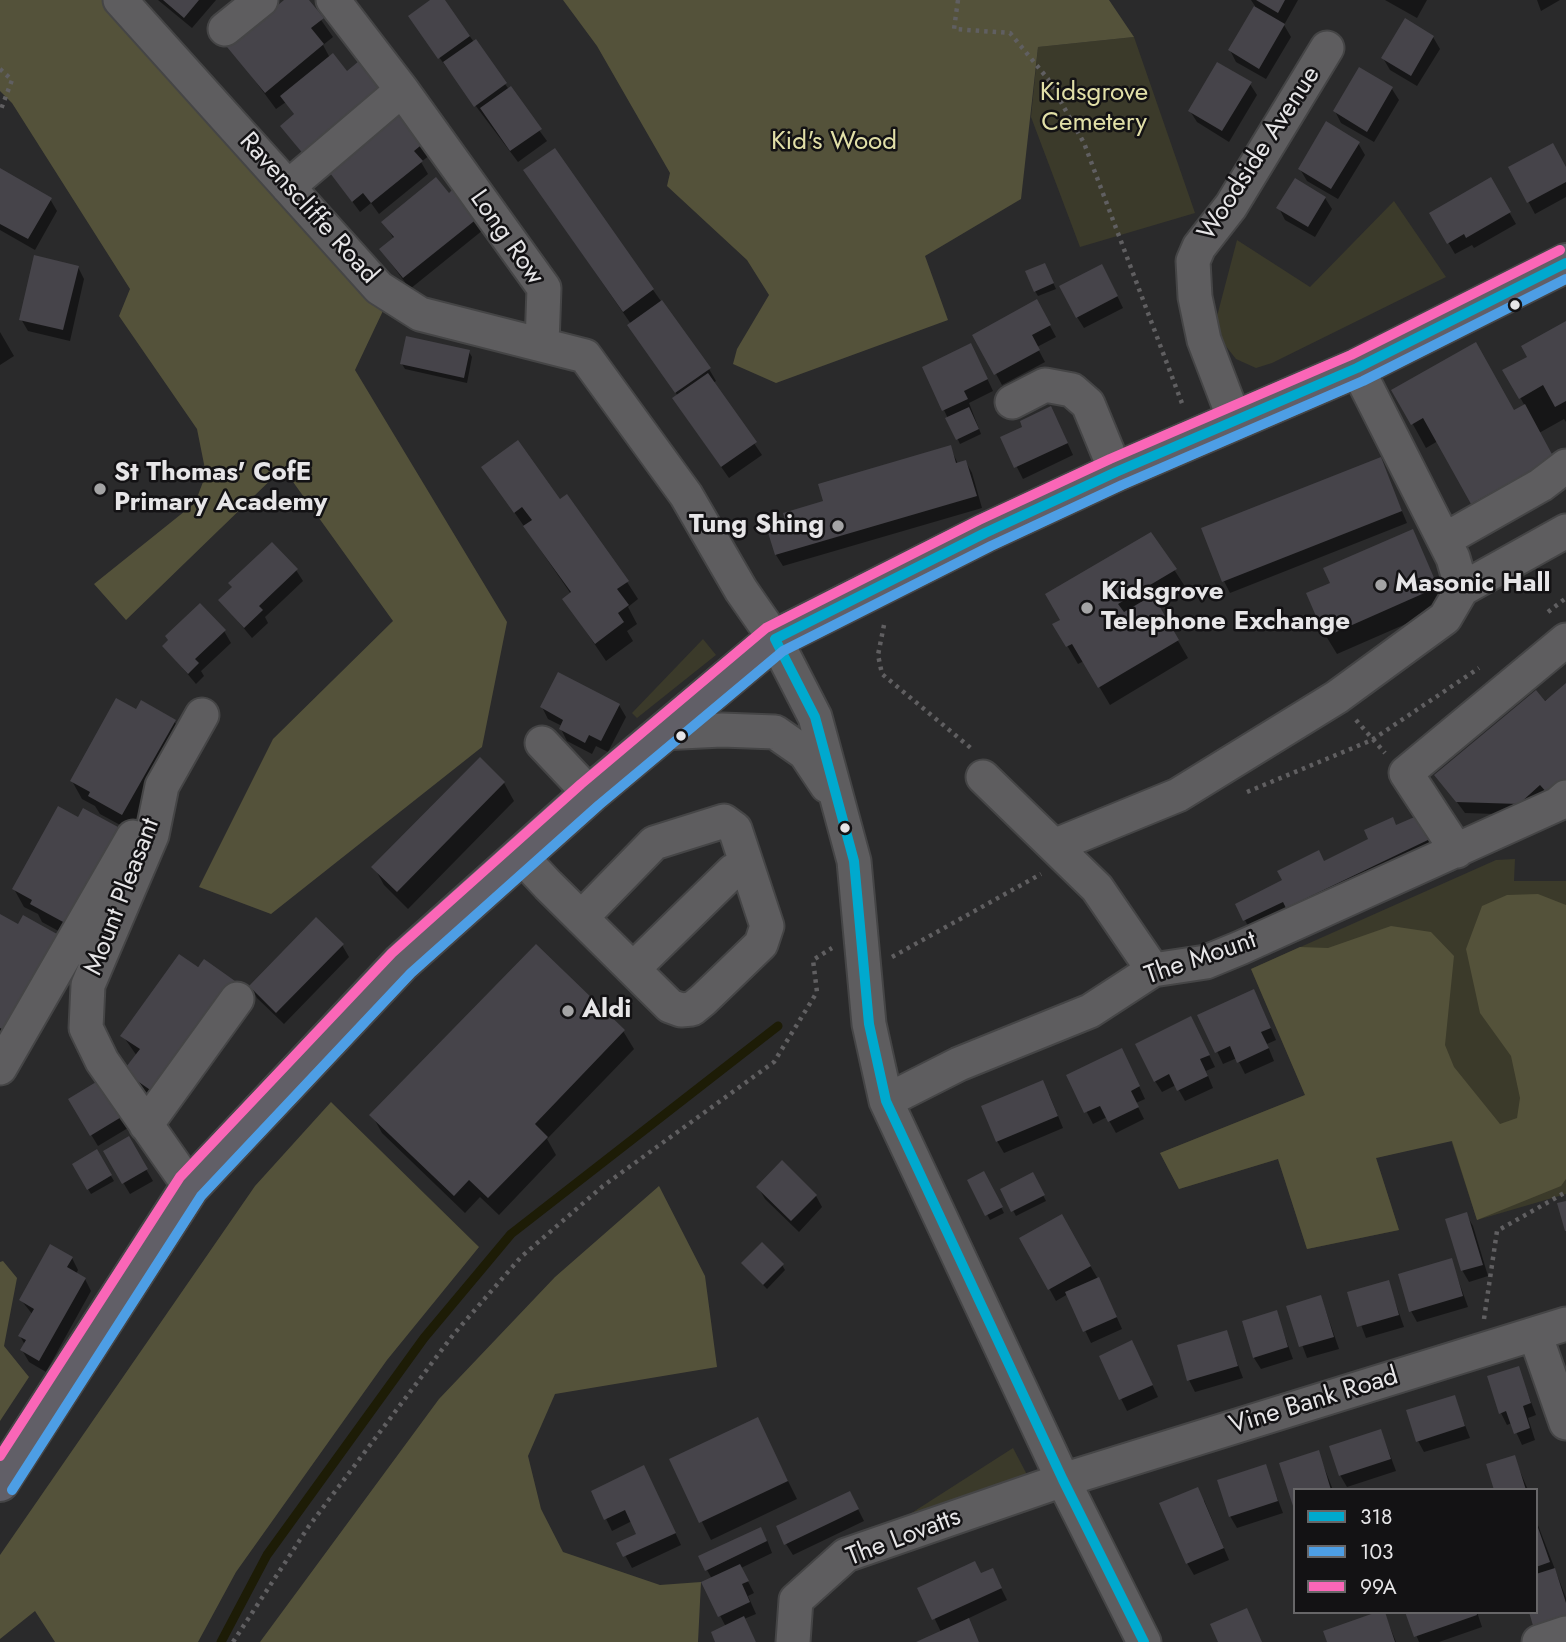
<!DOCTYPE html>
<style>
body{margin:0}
#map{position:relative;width:1566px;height:1642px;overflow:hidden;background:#2a2a2b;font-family:Jost,sans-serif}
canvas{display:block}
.legend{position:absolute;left:1293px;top:1488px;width:245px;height:126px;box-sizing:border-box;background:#131214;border:2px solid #676668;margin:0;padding:9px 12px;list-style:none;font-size:21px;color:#e6e5e7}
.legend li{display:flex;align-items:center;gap:14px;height:35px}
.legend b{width:35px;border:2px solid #676668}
</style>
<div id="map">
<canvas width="1566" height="1642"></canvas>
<ul class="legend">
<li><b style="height:9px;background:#00a9ce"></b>318</li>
<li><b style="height:9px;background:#4d9ee5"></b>103</li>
<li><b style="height:9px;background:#fa66b7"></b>99A</li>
</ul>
</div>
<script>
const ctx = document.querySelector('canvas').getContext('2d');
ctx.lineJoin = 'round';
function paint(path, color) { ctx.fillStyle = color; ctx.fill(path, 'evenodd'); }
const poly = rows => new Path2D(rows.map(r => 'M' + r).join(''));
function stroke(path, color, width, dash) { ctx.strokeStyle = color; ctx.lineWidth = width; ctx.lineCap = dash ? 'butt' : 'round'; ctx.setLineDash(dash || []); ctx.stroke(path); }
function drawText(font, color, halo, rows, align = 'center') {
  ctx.font = font + ' Jost,sans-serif'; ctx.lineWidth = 5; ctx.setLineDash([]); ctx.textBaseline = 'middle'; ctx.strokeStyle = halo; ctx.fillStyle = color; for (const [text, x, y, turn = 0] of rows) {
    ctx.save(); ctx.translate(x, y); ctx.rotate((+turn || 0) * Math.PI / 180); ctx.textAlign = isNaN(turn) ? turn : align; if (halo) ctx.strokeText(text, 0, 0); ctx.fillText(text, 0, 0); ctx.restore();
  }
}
paint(poly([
 [1134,37,1195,213,1080,247,1031,117,1038,47],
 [1394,201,1446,277,1272,363,1256,368,1236,359,1217,335,1215,324,1237,240,1310,287],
 [703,639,716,655,637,718,632,713],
 [1515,859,1514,881,1566,881,1566,1194,1477,1220,1451,1140,1376,1158,1399,1230,1307,1249,1278,1159,1179,1189,1160,1153,1305,1095,1251,969,1496,860],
 [1013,1448,1035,1490,846,1555]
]), '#3b3a2a');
paint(poly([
 [0,0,120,0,390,296,355,370,507,622,482,747,271,914,199,887,273,739,393,621,283,468,126,620,94,584,195,503,206,474,197,429,119,316,130,289,12,103,0,91],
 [563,0,1109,0,1134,37,1038,47,1021,199,925,256,948,320,776,383,733,364,737,349,769,295,747,260,667,186,670,173,597,46],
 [1538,894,1566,905,1566,1179,1561,1186,1477,1220,1452,1141,1376,1158,1399,1230,1307,1249,1278,1159,1179,1189,1160,1153,1305,1095,1251,969,1300,947,1328,948,1391,926,1431,932,1454,956,1445,1045,1454,1067,1500,1124,1517,1118,1520,1098,1511,1056,1480,1013,1466,949,1482,906,1507,895],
 [331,1102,479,1247,387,1360,337,1430,236,1572,198,1642,55,1642,35,1611,0,1639,0,1555,255,1186],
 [659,1186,705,1276,717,1367,555,1394,528,1456,541,1509,563,1552,660,1585,701,1582,698,1642,260,1642,439,1399,555,1277],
 [3,1261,17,1278,4,1346,29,1377,0,1421,0,1262]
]), '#54523a');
paint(poly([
 [158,0,216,0,192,28],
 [287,0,307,0,333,37,323,45,330,58,312,166,282,126,295,115,286,102,276,109,230,47],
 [433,0,443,0,547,141,518,162,417,28],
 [1251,0,1298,0,1284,25,1291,37,1266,79,1236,62,1230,50,1255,6],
 [1385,0,1427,0,1417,18],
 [1537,0,1560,0,1541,11],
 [1433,37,1440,49,1417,86,1390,70,1383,58],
 [1250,84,1257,95,1229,142,1197,122,1190,111],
 [1392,89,1399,100,1374,142,1341,123,1335,111],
 [398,113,430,155,421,162,428,174,379,214,371,203,360,212,329,170],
 [1358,143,1365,155,1338,199,1307,181,1300,169],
 [554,150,709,369,716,381,713,383,762,455,729,478,681,410,678,396,636,337,631,324,525,171],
 [1510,167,1566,170,1566,197,1535,214],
 [0,170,50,199,57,211,35,250,0,230],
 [1490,179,1516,224,1474,248,1472,245,1455,254,1431,213],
 [454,191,483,230,410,289,381,250,394,239,383,222],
 [1325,198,1332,209,1315,237,1285,220,1279,208],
 [78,267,84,279,70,341,28,331,21,319],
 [1047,270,1056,289,1038,296,1035,291],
 [1108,277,1123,308,1084,328,1077,317],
 [1037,302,1056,337,1037,347,1045,362,1002,385,975,335],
 [1566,323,1566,422,1564,419,1539,433,1566,481,1486,527,1438,441,1426,448,1394,390,1514,412,1525,406,1505,371,1530,357],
 [0,332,14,356,0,365],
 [469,352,472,357,467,383,405,369,402,364],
 [977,357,993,391,969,403,981,434,960,444,944,410],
 [1057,420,1073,455,1023,479,1002,438],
 [950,447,958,464,966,462,972,473,982,508,783,566,776,555,787,521],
 [1380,460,1407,523,1230,593,1224,581],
 [483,467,627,582,638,599,628,607,637,624,627,631,633,641,606,661,564,599,571,594],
 [1412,531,1447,606,1337,654,1326,636,1332,584],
 [1151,534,1186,588,1157,605,1188,658,1110,705,1084,661,1078,664,1055,625],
 [296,570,303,581,265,617,268,623,252,638,220,600],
 [224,631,231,643,201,671,204,676,196,684,164,646],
 [1566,686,1566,797,1526,815,1465,813,1437,775],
 [619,705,626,717,608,752,596,746,592,754,567,741,561,729,562,726,548,719,542,707],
 [137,712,174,721,185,739,133,832,100,814,95,806,82,799,72,781],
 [480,760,504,783,514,801,408,909,384,885,374,867],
 [79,820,117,829,127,846,75,940,42,922,38,914,24,907,14,889],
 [1397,827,1425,829,1435,851,1251,932,1245,920,1324,863],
 [0,916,19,927,56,935,66,953,0,1039],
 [342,945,349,957,284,1024,257,998,251,986],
 [204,961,234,983,244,1000,166,1111,136,1089,125,1072,137,1056,123,1036],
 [1260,1003,1276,1040,1267,1044,1274,1061,1245,1074,1237,1058,1223,1064,1200,1015],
 [1197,1030,1215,1067,1206,1071,1213,1088,1185,1101,1176,1085,1162,1092,1155,1081],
 [623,1031,634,1049,547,1139,556,1155,499,1215,480,1197,465,1213,382,1133,372,1115],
 [1128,1062,1145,1099,1136,1103,1144,1119,1116,1133,1107,1117,1093,1124,1068,1076],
 [101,1081,128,1128,98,1146,70,1100],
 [1049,1094,1063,1128,1004,1153,997,1141],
 [128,1139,153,1181,130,1194,105,1152],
 [96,1151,114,1181,91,1194,74,1165],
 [984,1173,1004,1213,990,1220,969,1180],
 [1032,1174,1046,1201,1016,1216,1002,1190],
 [758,1187,816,1196,822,1207,799,1232,765,1199],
 [1466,1214,1473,1226,1488,1276,1469,1282,1462,1270],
 [1061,1216,1105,1291,1122,1329,1091,1343,1068,1294,1056,1301,1022,1239],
 [72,1258,78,1270,76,1274,85,1279,91,1291,46,1372,29,1362,22,1350,25,1345,20,1336,33,1315,21,1300],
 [1451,1260,1468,1307,1417,1322,1411,1311],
 [743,1264,782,1265,785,1270,767,1289],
 [1388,1282,1404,1327,1366,1338,1349,1293],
 [1321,1297,1339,1349,1307,1358,1288,1307],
 [1276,1312,1293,1359,1261,1369,1254,1358],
 [1226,1333,1243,1378,1195,1392,1189,1380],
 [1138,1354,1158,1397,1127,1411,1101,1357],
 [1518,1368,1536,1415,1528,1418,1535,1440,1522,1445,1512,1423,1507,1425,1501,1413],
 [1454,1397,1470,1438,1424,1452,1418,1441],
 [757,1419,797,1499,711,1540,671,1460],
 [1381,1431,1396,1471,1347,1487,1340,1475],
 [1318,1452,1333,1490,1295,1490,1295,1505,1282,1464],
 [1514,1457,1528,1490,1496,1490],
 [1265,1466,1283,1513,1237,1528,1230,1516],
 [650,1479,681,1545,632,1568,619,1544,638,1534,632,1521,612,1531,593,1492],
 [1204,1500,1229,1560,1194,1575,1187,1563],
 [856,1505,864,1521,793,1555,786,1544],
 [1536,1520,1566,1598,1566,1632,1536,1612],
 [767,1540,772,1553,741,1568,754,1593,748,1596,756,1614,744,1619,756,1642,717,1642,726,1627,703,1583,712,1579,707,1570],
 [981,1575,998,1582,1007,1600,967,1619,979,1642,920,1642,941,1632,920,1588],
 [1384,1612,1396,1642,1329,1642],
 [1407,1612,1477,1612,1482,1627,1439,1642,1419,1642]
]), '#0007');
stroke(poly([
 [221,1642,267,1555,424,1338,511,1234,778,1026]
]), '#1d1c06', 9);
paint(poly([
 [163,0,199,0,184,18],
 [284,0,309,0,324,18,311,28,324,44,265,93,227,47],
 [430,0,445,0,470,36,438,59,408,16],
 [1256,0,1285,0,1278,13],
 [1254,6,1285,24,1259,69,1228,50],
 [1405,18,1434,36,1411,76,1381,58],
 [476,39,507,83,474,107,443,62],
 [333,53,347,71,359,61,384,90,304,155,280,126,294,114,280,96],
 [1217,62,1252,82,1222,131,1188,111],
 [1359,67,1393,87,1367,132,1333,111],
 [511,86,542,129,510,151,480,108],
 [398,110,425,142,414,151,423,161,371,203,363,193,352,202,327,169],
 [1326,121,1360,142,1331,189,1298,169],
 [1553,143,1566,167,1566,182,1527,203,1508,167],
 [555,148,654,289,623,312,523,170],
 [0,168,52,198,28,239,0,224],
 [436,177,449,193,454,188,478,218,403,278,379,249,394,237,381,222],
 [1491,177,1511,212,1466,238,1464,234,1447,244,1429,213],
 [1295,178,1326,197,1308,227,1276,208],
 [34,255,79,266,63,330,19,320],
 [1045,263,1054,283,1034,292,1025,271],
 [1102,264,1118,296,1076,318,1059,286],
 [1037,299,1051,325,1032,335,1040,350,994,375,972,335],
 [662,300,711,368,675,393,627,325],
 [1566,321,1566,401,1555,407,1543,385,1519,399,1502,370,1527,357,1521,346],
 [406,336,470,350,464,378,400,364],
 [1476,342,1514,410,1525,404,1554,458,1471,504,1423,418,1411,425,1391,390],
 [971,343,988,379,964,391,968,399,942,411,922,367],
 [708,373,757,442,721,467,672,398],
 [1051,406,1068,443,1014,468,1000,437,1022,427,1020,421],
 [969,407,979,429,956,440,945,418],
 [518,440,560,499,567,494,629,581,617,589,629,605,618,613,624,622,595,644,562,599,571,592,523,526,532,520,522,507,514,513,481,467],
 [951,445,956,463,966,460,977,496,775,555,766,526,785,520,783,513,823,501,818,484],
 [1381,457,1402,511,1222,582,1201,528],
 [1413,529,1438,587,1325,637,1306,593,1330,583,1323,568],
 [1151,532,1177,569,1118,604,1124,612,1153,595,1179,640,1098,688,1072,644,1066,647,1052,624,1060,620,1045,594],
 [272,542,298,569,259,606,263,610,244,628,218,600,232,587,228,583],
 [200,603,226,630,195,659,199,663,188,674,162,646,168,640,165,636],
 [558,672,620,704,601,741,589,735,585,743,559,729,563,720,540,707],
 [1566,683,1566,780,1548,794,1540,785,1519,804,1456,802,1434,775,1536,690,1545,701],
 [116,698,136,709,141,700,176,720,122,815,88,796,90,792,70,781],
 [480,757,505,782,397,892,371,867],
 [58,806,78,817,83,808,118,827,65,923,30,904,32,900,12,889],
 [1419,815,1430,839,1286,908,1283,902,1243,921,1235,904,1282,880,1277,871,1319,850,1324,861,1368,839,1364,830,1393,817,1396,825],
 [0,914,18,924,23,915,57,934,4,1030,0,1028],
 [316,917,344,944,276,1013,249,986],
 [536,944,625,1030,535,1124,548,1137,488,1198,469,1180,454,1196,369,1115],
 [179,954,198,967,204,959,235,981,156,1094,123,1071,140,1049,120,1036],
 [1254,989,1271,1028,1261,1032,1269,1048,1237,1063,1230,1046,1215,1053,1197,1015],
 [1191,1016,1210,1055,1200,1059,1208,1076,1177,1091,1169,1074,1154,1082,1135,1044],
 [1122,1048,1140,1086,1131,1091,1139,1107,1108,1122,1100,1106,1084,1113,1066,1075],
 [101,1079,123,1116,90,1136,68,1099],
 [1043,1080,1058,1116,996,1142,981,1106],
 [129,1136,148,1169,122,1184,103,1151],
 [97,1149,112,1175,87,1190,72,1164],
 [782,1160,817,1195,791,1221,756,1187],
 [984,1171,1003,1207,985,1216,967,1180],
 [1033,1172,1045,1195,1011,1212,1000,1189],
 [1566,1201,1566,1231,1565,1231,1557,1203],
 [1467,1212,1483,1265,1461,1271,1445,1219],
 [1062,1214,1091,1266,1048,1290,1019,1238],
 [762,1242,784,1264,763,1285,741,1263],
 [50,1244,73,1257,67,1267,86,1278,39,1361,20,1350,26,1340,18,1336,34,1309,19,1300],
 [1452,1258,1463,1296,1409,1312,1398,1274],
 [1099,1277,1117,1317,1083,1332,1065,1292],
 [1389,1280,1399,1315,1357,1327,1347,1292],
 [1321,1295,1334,1337,1299,1347,1286,1306],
 [1277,1310,1288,1347,1253,1358,1242,1321],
 [1227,1330,1238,1366,1187,1381,1177,1345],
 [1132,1340,1153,1385,1119,1400,1099,1356],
 [1519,1366,1531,1403,1523,1406,1530,1428,1514,1434,1506,1411,1499,1414,1487,1376],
 [1455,1395,1465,1426,1416,1442,1406,1410],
 [758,1417,788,1481,699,1523,669,1459],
 [1381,1429,1391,1459,1339,1476,1329,1446],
 [1319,1450,1331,1490,1295,1490,1294,1509,1279,1463],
 [1515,1455,1526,1490,1494,1490,1486,1464],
 [1266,1464,1278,1501,1229,1517,1217,1480],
 [644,1465,676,1533,623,1557,616,1543,636,1534,625,1510,604,1520,591,1491],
 [1198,1487,1224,1548,1186,1564,1159,1503],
 [850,1491,859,1509,784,1545,776,1526],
 [1536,1522,1550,1562,1536,1567],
 [761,1527,767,1541,705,1571,698,1556],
 [975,1561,981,1573,993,1568,1002,1588,932,1620,917,1588],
 [740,1564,749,1581,742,1584,750,1602,718,1617,701,1582],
 [1555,1568,1566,1603,1566,1619,1534,1629,1529,1612,1536,1612,1536,1574],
 [1247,1608,1262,1642,1218,1642,1210,1624],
 [1377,1612,1385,1612,1395,1642,1327,1642,1323,1631],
 [1405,1612,1476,1612,1477,1615,1414,1637],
 [744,1616,756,1642,715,1642,711,1632],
 [969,1618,979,1642,916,1642]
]), '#46444a');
const minor = poly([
 [120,0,379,288,420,314,585,356,686,495,741,590,775,639,815,717,854,861,869,1024,886,1101,1063,1480,1144,1642],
 [333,0,402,90,544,288,542,344],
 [225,29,261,0],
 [288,187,402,90],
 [1012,402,1045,385,1072,390,1088,404,1116,472],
 [1235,421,1204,340,1195,297,1193,261,1199,247,1231,206,1327,48],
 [1444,540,1541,485,1566,466],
 [1462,589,1566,531],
 [661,733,722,730,775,732,805,753,827,786],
 [542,743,590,794],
 [983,777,1097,888,1153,970],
 [1056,845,1178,795,1337,697,1445,618,1462,589,1453,558,1357,368],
 [1457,851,1406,773,1566,640],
 [520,855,548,885,670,1006,681,1010,692,1009,703,1000,761,944,767,926,735,829,724,821,654,843,581,918],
 [633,969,733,871,747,865],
 [0,1068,133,837],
 [886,1101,959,1064,1090,1011,1153,970,1206,962,1240,948,1558,804,1566,797],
 [146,1125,237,999],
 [190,1187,102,1061,86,1028,88,985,152,835,162,786,202,715],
 [1535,1334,1566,1423],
 [793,1642,796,1600,846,1555,1063,1480,1566,1324],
 [1539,1642,1566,1633]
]);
const major = poly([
 [0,1482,190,1187,401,963,590,794,775,639,985,533,1116,472,1357,368,1566,263]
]);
stroke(minor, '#454546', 37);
stroke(major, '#454546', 42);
stroke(poly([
 [958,0,954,29,1010,33,1048,79,1084,143,1183,406],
 [0,69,12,80,0,112],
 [1548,612,1566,598],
 [884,625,878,655,882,674,972,749],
 [1356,720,1385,753],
 [1247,792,1372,740,1479,668],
 [892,957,1041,874],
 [1484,1319,1497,1231,1566,1192],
 [233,1642,309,1526,453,1335,521,1257,603,1186,774,1062,817,992,813,960,832,948]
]), '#605f61', 4.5, [3.5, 5]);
stroke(minor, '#5e5d5f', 33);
stroke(major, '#615f67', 38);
stroke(poly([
 [775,639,815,717,854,861,869,1024,886,1101,1063,1480,1144,1642],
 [775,639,985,533,1116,472,1357,368,1566,263]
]), '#00a9ce', 10);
stroke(poly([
 [12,1490,201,1196,411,973,599,805,783,651,991,546,1122,485,1363,381,1566,279]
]), '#4d9ee5', 10);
stroke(poly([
 [0,1456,180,1177,392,953,581,784,766,628,979,520,1110,459,1351,355,1560,250]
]), '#fa66b7', 10);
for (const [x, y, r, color] of [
 [1515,305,6,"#e6e5e7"],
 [100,489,7,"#a4a4a5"],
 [838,526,7,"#a4a4a5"],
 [1381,585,7,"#a4a4a5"],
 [1087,608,7,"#a4a4a5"],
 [681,736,6,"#e6e5e7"],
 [845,828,6,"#e6e5e7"],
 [568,1011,7,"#a4a4a5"]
]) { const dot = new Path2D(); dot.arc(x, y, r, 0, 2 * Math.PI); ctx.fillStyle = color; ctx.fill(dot); stroke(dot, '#131214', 2.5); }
drawText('26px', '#e1dfa7', '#131214', [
 ["Kidsgrove",1094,94],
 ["Cemetery",1094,124],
 ["Kid's Wood",834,143]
]);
drawText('26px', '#e6e5e7', '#131214', [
 ["Woodside Avenue",1260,154,-57],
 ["Ravenscliffe Road",308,209,48],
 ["Long Row",506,238,55],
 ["Mount Pleasant",123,897,-69],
 ["The Mount",1201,959,-19],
 ["Vine Bank Road",1314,1402,-17],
 ["The Lovatts",904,1538,-21]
]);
drawText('bold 26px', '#e6e5e7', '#131214', [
 ["St Thomas' CofE",114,474],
 ["Primary Academy",114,504],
 ["Tung Shing",824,526,"right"],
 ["Masonic Hall",1395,585],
 ["Kidsgrove",1101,593],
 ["Telephone Exchange",1101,623],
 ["Aldi",582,1011]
], 'left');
</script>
